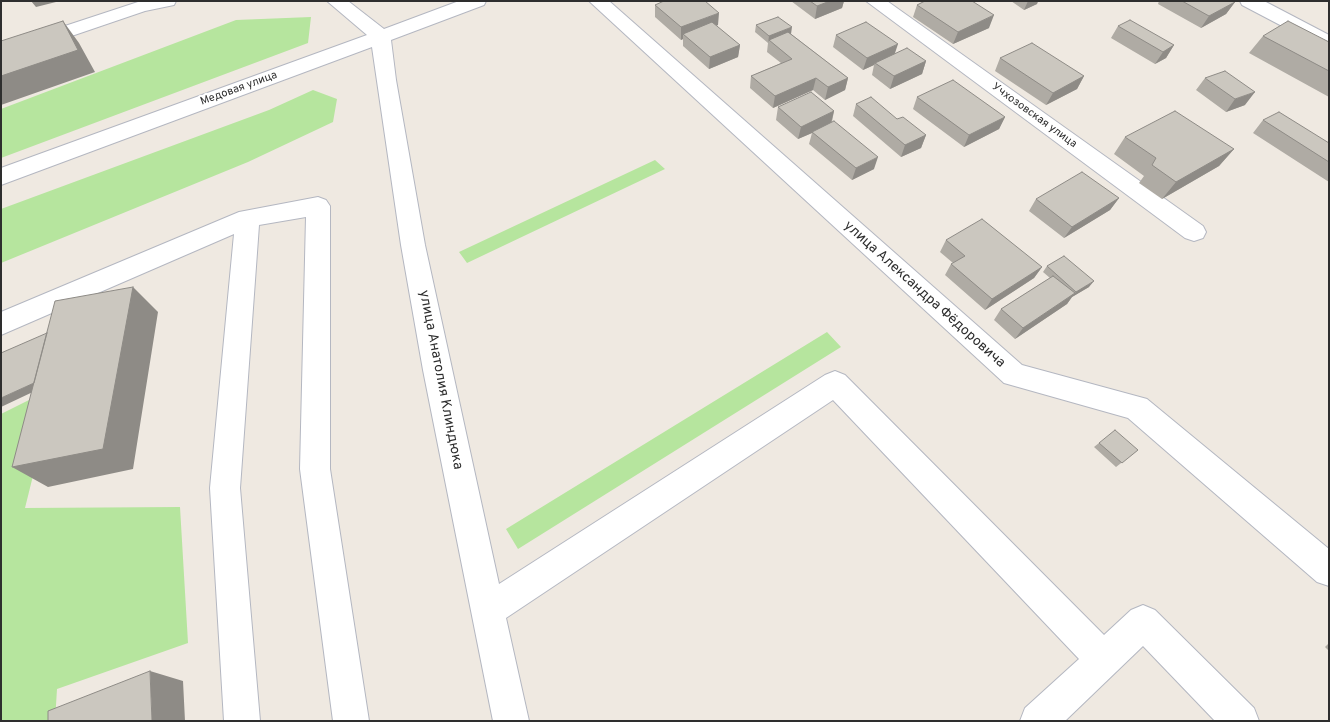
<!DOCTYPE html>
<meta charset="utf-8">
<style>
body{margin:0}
#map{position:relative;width:1330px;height:722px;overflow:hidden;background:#efe9e1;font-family:Overpass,sans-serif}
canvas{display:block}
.frame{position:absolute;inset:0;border:2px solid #2e2e2e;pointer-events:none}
</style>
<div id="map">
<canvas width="1330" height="722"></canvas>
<div class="frame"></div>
</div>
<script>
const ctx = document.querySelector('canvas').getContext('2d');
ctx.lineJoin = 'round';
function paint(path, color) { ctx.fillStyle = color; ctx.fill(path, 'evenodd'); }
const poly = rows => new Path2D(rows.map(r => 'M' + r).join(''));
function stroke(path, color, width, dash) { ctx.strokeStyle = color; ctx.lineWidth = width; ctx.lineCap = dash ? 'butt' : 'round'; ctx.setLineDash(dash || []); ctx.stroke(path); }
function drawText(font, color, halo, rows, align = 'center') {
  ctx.font = font + ' Overpass,sans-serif'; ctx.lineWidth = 4; ctx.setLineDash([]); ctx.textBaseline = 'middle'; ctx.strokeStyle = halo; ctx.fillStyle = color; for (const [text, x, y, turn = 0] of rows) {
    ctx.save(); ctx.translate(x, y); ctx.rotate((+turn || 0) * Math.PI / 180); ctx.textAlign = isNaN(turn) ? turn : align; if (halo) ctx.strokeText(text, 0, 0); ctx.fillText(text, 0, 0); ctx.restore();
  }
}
paint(poly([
 [311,17,308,43,1,158,1,109,236,20],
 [313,90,337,99,333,122,248,162,1,263,1,209,269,110],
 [655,160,665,169,467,263,459,252],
 [827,332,841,347,518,549,506,529],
 [55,387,25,508,180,507,188,643,57,689,55,721,1,721,1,414]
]), '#b6e59e');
const minor = poly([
 [141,1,176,1,174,5,145,11,1,60,1,47,141,1],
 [327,1,348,1,384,29,459,1,486,1,484,5,391,40,396,80,425,245,499,584,825,375,835,371,845,375,1104,635,1131,610,1143,605,1155,610,1254,708,1259,721,1215,721,1143,646,1065,721,1020,721,1025,708,1079,659,833,400,506,618,529,721,493,721,423,370,401,245,372,47,1,185,1,168,367,35,327,1],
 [589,1,609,1,1022,365,1147,399,1329,549,1329,586,1317,582,1128,418,1004,383,589,1],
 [866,1,887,1,1203,226,1206,232,1203,238,1194,241,1185,238,866,1],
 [1240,1,1264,1,1329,35,1329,49,1322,47,1242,5,1240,1],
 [318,197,326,200,330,206,330,469,369,721,333,721,300,469,306,217,259,225,240,488,260,721,224,721,210,488,234,234,1,335,1,312,239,212,318,197]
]);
stroke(minor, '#b4b7c1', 2);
paint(minor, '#fff');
paint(poly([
 [791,1,844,1,842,8,815,19],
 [1011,1,1038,1,1037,4,1024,10],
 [1159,1,1233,1,1235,2,1226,14,1201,28,1158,4],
 [655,5,718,25,716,26,740,45,738,57,709,69,683,46,683,39,681,40,655,17],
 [917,5,989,28,953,44,913,17],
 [756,25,791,34,848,78,845,90,825,100,813,90,773,108,750,88,751,76,781,63,767,52,768,43,755,32],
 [1118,26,1174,45,1166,58,1155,64,1111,38],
 [836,35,895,54,926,61,922,74,890,89,872,75,874,65,863,70,833,47],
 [1263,36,1329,42,1329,97,1249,53],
 [1000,58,1084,76,1077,89,1046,105,995,71],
 [1205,78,1245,105,1226,112,1196,90],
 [917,97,1005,117,999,129,964,147,913,109],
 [856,104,897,119,926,135,921,148,901,157,853,116],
 [778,107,834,111,832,122,874,169,852,180,809,144,812,133,798,139,776,120],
 [1263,120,1329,143,1329,182,1253,133],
 [1125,137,1234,149,1219,166,1162,199,1139,183,1144,176,1114,154],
 [1119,198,1110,210,1064,238,1029,211,1036,199],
 [946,240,1042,267,1034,278,985,310,945,275,951,264,953,263,940,252],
 [1047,266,1089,287,1072,297,1067,304,1015,339,994,320,1001,309,1050,278,1043,272],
 [1099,443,1138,450,1116,467,1094,447],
 [1329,643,1329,651,1325,647]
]), '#afaba4');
paint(poly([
 [31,1,60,1,36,7],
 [830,1,844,1,842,8,815,19,817,6],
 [1028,1,1038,1,1037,4,1024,10],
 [1235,2,1226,14,1201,28,1209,16],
 [719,13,718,25,687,37,683,34,683,39,681,40,681,27],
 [994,15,989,28,953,44,958,32],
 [63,21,79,43,95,72,1,105,1,76],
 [792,27,791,34,769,40,768,43,769,36],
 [898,44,894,56,875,63,874,65,863,70,867,58],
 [740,45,738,57,709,69,710,57],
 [1174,45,1166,58,1155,64,1163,52],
 [926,61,922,74,890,89,894,76],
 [1084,76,1077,89,1046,105,1053,93],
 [816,78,813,90,773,108,775,96],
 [848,78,845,90,825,100,828,87],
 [1255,92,1245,105,1226,112,1235,99],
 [834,111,831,123,812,132,812,133,798,139,801,127],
 [1005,117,999,129,964,147,969,135],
 [926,135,921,148,901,157,905,145],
 [1234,149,1219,166,1162,199,1176,182],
 [878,157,874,169,852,180,856,168],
 [1119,198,1110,210,1064,238,1072,227],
 [1042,267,1034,278,985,310,992,299],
 [1094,281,1089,287,1072,297,1067,304,1015,339,1023,328,1074,294,1076,292],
 [133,287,158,312,133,469,48,487,12,467],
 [66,368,73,373,1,407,1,398],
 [150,671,183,681,185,721,152,721]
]), '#8e8b86');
const building = poly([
 [664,1,705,1,719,13,681,27,655,5,664,1],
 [810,1,830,1,817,6,810,1],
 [925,1,972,1,994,15,958,32,917,5,925,1],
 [1182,1,1233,1,1235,2,1209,16,1182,1],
 [778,17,792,27,769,36,756,25,778,17],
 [1130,20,1174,45,1163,52,1118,26,1130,20],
 [63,21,78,50,1,76,1,41,63,21],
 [1288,21,1329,42,1329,71,1263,36,1288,21],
 [712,22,740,45,710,57,683,34,712,22],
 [866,22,898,44,867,58,836,35,866,22],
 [788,32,848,78,828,87,816,78,775,96,751,76,792,59,769,40,788,32],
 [1032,43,1084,76,1053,93,1000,58,1032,43],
 [907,48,926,61,894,76,875,63,907,48],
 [1225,71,1255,92,1235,99,1205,78,1225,71],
 [953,80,1005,117,969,135,917,97,953,80],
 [811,92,834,111,801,127,778,107,811,92],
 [871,97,897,119,903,117,926,135,905,145,856,104,871,97],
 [1175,111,1234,149,1176,182,1152,165,1156,158,1125,137,1175,111],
 [1279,112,1329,143,1329,162,1263,120,1279,112],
 [834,121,878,157,856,168,812,132,834,121],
 [1082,172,1119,198,1072,227,1036,199,1082,172],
 [982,219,1042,267,992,299,951,264,965,256,946,240,982,219],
 [1064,256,1094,281,1076,292,1047,266,1064,256],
 [1053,276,1075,293,1023,328,1001,309,1053,276],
 [133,287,103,449,12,467,55,301,133,287],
 [47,333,34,383,1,398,1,353,47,333],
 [1115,430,1138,450,1122,463,1099,443,1115,430],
 [150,671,152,721,48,721,48,711,150,671]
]);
paint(building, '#cbc7bf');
stroke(building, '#8e8b86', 1);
drawText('11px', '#2e2e2e', '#fff', [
 ["Медовая улица",239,89,-20],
 ["Учхозовская улица",1034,116,36]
]);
drawText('14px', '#2e2e2e', '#fff', [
 ["улица Александра Фёдоровича",924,295,42],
 ["улица Анатолия Клиндюка",440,380,79]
]);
</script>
